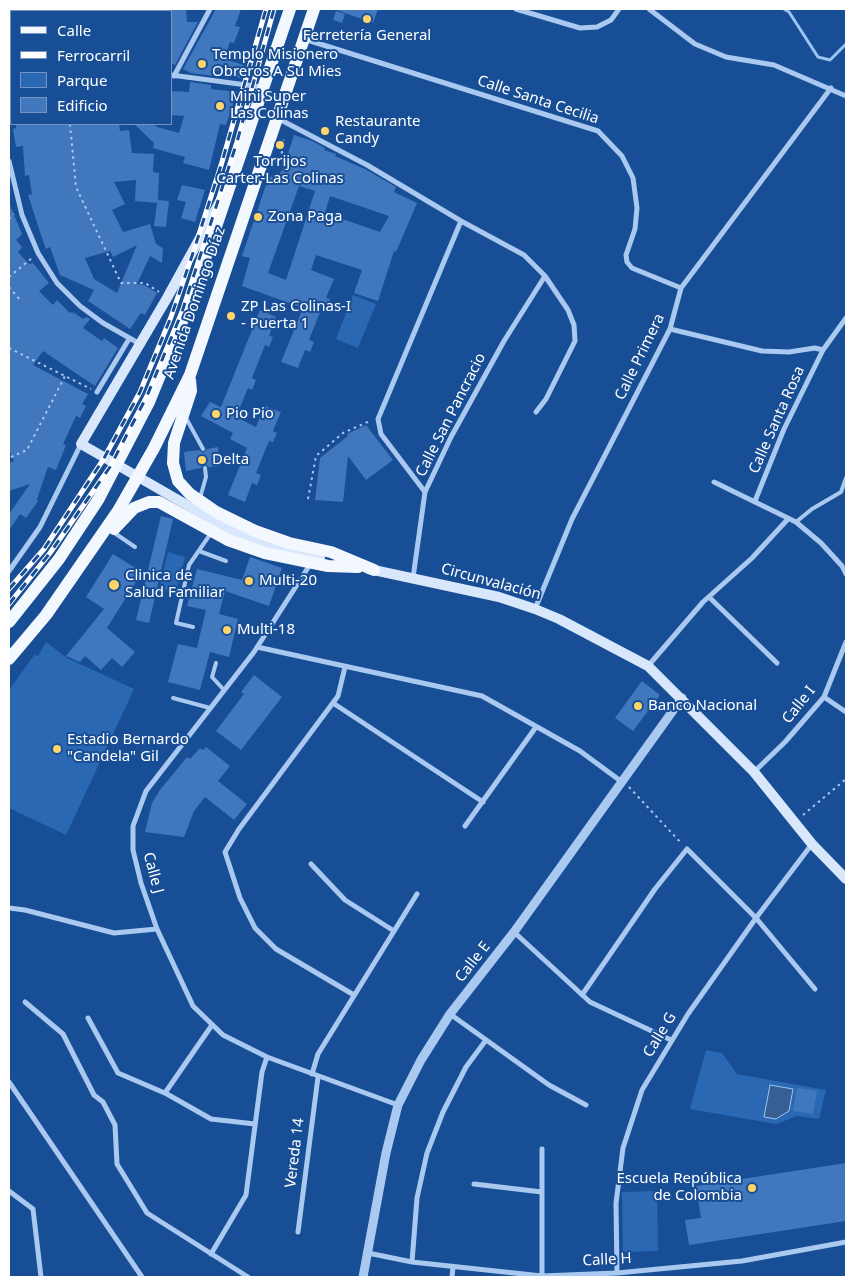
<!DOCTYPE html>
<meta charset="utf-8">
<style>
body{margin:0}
#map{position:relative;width:855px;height:1286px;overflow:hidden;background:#184e95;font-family:"Noto Sans",sans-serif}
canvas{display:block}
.frame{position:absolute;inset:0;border:10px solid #fff;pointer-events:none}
.legend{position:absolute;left:10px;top:10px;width:162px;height:115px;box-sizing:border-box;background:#184e95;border:1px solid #7495bf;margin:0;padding:6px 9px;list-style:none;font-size:15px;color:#fff}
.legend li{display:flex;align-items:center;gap:10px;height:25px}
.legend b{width:25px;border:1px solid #7495bf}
</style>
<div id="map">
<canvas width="855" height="1286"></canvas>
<div class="frame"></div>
<ul class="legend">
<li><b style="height:6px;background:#f3f8ff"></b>Calle</li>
<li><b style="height:6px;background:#fff"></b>Ferrocarril</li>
<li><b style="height:14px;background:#2b68b4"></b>Parque</li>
<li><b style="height:14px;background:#4177bd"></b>Edificio</li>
</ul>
</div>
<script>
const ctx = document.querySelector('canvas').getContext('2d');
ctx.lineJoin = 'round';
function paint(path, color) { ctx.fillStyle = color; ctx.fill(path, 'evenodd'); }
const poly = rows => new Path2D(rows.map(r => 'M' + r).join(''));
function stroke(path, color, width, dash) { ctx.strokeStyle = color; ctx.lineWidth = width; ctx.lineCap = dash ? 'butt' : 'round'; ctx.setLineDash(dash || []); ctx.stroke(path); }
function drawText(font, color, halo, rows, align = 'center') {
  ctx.font = font + ' "Noto Sans",sans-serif'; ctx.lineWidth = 4; ctx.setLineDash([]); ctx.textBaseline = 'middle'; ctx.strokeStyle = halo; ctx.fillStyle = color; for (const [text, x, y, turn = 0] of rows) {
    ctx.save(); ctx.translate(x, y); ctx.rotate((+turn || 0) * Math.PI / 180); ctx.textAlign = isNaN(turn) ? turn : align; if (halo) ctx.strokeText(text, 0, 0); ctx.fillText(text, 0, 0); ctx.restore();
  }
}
paint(poly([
 [353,295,376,304,358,348,336,339],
 [168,552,185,557,176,592,159,588],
 [46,642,67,658,134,689,66,835,9,808,9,690,35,654,38,656],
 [706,1050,722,1053,737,1074,826,1090,819,1119,797,1116,776,1124,690,1109],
 [657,1191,658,1251,623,1252,622,1192]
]), '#2b68b4');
const water = poly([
 [770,1085,793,1089,789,1111,776,1119,764,1117,770,1085]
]);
paint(water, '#385f93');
stroke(water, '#9cc4f3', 1);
stroke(poly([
 [784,9,789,12,818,57,830,60,846,44]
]), '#9cc4f3', 3);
paint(poly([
 [171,9,186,9,187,22,198,22,175,65,171,63],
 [216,9,241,9,235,26,240,27,234,43,230,42,224,59,244,65,240,78,216,70,214,76,191,73,183,69],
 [334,9,378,9,373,23],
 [336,11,345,14,342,23,333,20],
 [190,82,211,85,211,89,237,92,226,125,220,124,209,170,183,163,185,157,153,148,154,143,134,124,154,124,157,127,179,133,184,116,171,115,171,91,189,92],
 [16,124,119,124,120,131,129,130,132,153,154,154,153,172,159,173,158,200,169,201,166,227,154,226,157,203,135,201,136,180,114,182,125,204,112,210,123,232,150,224,156,244,163,248,162,263,150,256,137,284,144,285,157,293,145,315,141,313,130,329,88,301,94,290,60,275,50,247,46,249,43,241,28,195,32,194,29,175,25,176,23,146,16,147,13,129,16,128],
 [137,245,117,293,94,279,85,258,110,251,113,257],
 [294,135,312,141,325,148,324,150,336,154,335,156,365,169,396,187,394,192,417,203,396,252,394,251,378,301,354,293,362,270,316,255,311,270,334,279,326,298,330,299,326,309,322,307,309,340,314,342,310,352,305,350,298,368,281,362,303,308,242,286,250,258,242,256,269,176,278,179,281,171,282,172],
 [299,186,315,191,286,280,268,273],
 [330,196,389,216,380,232,325,213],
 [182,185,205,190,195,222,181,218,186,202,177,200],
 [9,203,22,234,16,240,22,247,18,252,29,264,33,263,49,283,39,291,53,305,57,300,70,313,72,312,74,315,73,312,83,319,87,317,90,319,83,328,102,341,104,338,118,348,95,386,43,351,33,365,88,394,82,404,86,406,80,418,76,416,63,444,66,445,56,470,48,467,37,499,38,501,26,518,20,514,9,530,9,514,30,484,9,491,9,463,14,461,9,449],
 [260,310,276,317,269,336,273,337,269,347,265,345,252,378,256,380,252,390,248,388,236,417,256,427,264,406,281,412,273,431,277,433,273,442,269,441,256,473,261,475,257,485,252,483,245,502,228,495,247,448,230,439,233,433,201,416,210,402,221,407],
 [366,425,393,460,366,480,348,456,343,502,315,500,320,458,348,436,347,434],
 [218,447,220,466,209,467,204,464,201,468,186,471,184,452,199,450,203,453,207,449],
 [161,516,173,519,149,623,136,620],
 [113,554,142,572,107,628,135,652,122,667,112,658,101,670,85,656,80,662,66,656,104,609,86,597],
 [250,557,282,568,269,606,225,591,219,614,238,619,229,657,210,652,200,690,168,682,178,644,197,648,206,610,187,606,197,569,242,580],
 [254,675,282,697,241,750,216,731,244,694,241,692],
 [642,681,660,695,633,731,615,718],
 [206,747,230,766,218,781,247,804,234,820,205,797,194,811,184,837,145,832,152,803,160,790,187,757,190,759,200,748,203,750],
 [797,1088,817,1091,813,1114,793,1111],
 [846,1163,846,1221,689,1245,685,1220,701,1218,696,1186]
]), '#4177bd');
stroke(poly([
 [131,11,131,9],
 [70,124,76,187,121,283,145,283,159,292],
 [275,161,279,162,285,142,281,139],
 [217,185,239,105,245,109],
 [9,219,14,214],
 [9,277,32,258],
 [9,287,20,300],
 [9,348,91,389],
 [11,457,27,450,65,376],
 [308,499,316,456,343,433,370,421],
 [629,787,682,844],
 [803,815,846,779]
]), '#aac9f1', 2, [2.5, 4]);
stroke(poly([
 [186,418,203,449],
 [200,498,206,477,205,468],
 [796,522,812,509,841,492,846,478],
 [113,532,135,547],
 [199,551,226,561],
 [193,627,176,623,189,565,211,533],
 [216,663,212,677,224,690],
 [173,698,210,708]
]), '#aac9f1', 4);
stroke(poly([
 [516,9,580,28,597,27,611,20,619,9],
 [649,9,695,44,726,57,774,65,846,96],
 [66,11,67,9],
 [304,39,598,131,622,156,633,178,637,208,635,229,626,255,627,262,632,268,681,288],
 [9,56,11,56],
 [171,75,262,87],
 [174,76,210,9],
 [277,118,367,165,461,221,524,255,545,276,568,310,574,325,575,341,546,399,536,412],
 [9,161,22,215,38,253,57,283,80,306,103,323,140,344],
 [670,329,762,351,789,352,815,348,823,350],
 [97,392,129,339],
 [714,482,796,522,821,543,842,566,846,574],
 [425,492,381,434,378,419,461,221],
 [755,501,784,429,823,350,846,318],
 [311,563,254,652,146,791,133,826,133,850,141,883,157,929,193,1006,223,1035,267,1057,398,1105],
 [9,571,40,527,81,444],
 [413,578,425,492,451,437,504,341,545,276],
 [709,597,777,663],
 [535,609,572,519,670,329,681,288,831,88],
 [257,647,482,696,580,751,622,782],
 [648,666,703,602,752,558,788,519],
 [345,667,338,696,239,829,225,852,240,898,255,928,276,949,354,995],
 [824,697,846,712],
 [333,703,483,802],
 [754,772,785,742,824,697,846,642],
 [465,826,536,727],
 [311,864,345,900,394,931],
 [9,908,25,910,114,933,157,929],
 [514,932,590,1002,671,1040],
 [582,995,655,889,687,849,756,918,815,989],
 [25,1002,63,1034,94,1095,103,1102,115,1125,117,1164,147,1213,248,1277],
 [450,1014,549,1085,586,1105],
 [88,1018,118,1073,167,1094,211,1119,255,1124],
 [312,1074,318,1054,417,894],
 [9,1082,142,1277],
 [165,1093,212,1025],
 [542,1149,542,1276],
 [474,1184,542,1192],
 [9,1191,33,1209,41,1277],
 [298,1232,318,1077],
 [368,1253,412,1262,542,1276,617,1273,742,1261,846,1242],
 [211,1254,246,1195,262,1072,267,1057],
 [412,1262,417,1198,427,1153,443,1112,466,1067,486,1040],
 [617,1273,616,1203,623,1148,642,1090,688,1014,756,918,812,844],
 [452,1277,453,1267]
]), '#aac9f1', 5);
stroke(poly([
 [363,1277,386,1153,398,1105,421,1060,450,1014,514,932,682,698]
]), '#aac9f1', 9);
stroke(poly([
 [222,198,167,298,81,444,232,531,274,546,320,558],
 [369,569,499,597,535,609,559,619,648,666,754,772,812,844,846,879]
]), '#d8e7fb', 10);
stroke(poly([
 [190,380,191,391,174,443,173,463,178,481,190,494,216,512,255,531,289,543,331,552,374,570],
 [114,529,134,508,149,502,159,502,228,540,265,553,328,566,358,567],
 [9,622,59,559,98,500,149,402,192,297,290,9],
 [9,659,46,615,118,511,154,448,190,375,314,9]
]), '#f3f8ff', 12);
const rail = poly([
 [9,589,44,549,103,460,140,392,171,317,194,250,222,162,266,9],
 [9,604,50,553,110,467,147,396,182,312,237,142,274,9]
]);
stroke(rail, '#fff', 5);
stroke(rail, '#184e95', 3, [9]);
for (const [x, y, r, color] of [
 [367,19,5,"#ffd469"],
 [202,64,5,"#ffd469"],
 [220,106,5,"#ffd469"],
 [325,131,5,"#ffd469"],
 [280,145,5,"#ffd469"],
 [258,217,5,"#ffd469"],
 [231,316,5,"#ffd469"],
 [216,414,5,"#ffd469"],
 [202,460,5,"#ffd469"],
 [249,581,5,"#ffd469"],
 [114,585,6,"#ffd469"],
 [227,630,5,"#ffd469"],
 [638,706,5,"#ffd469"],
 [57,749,5,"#ffd469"],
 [752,1188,5,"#ffd469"]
]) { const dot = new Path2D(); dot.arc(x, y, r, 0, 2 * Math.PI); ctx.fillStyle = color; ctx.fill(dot); stroke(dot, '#184e95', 2); }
drawText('15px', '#fff', '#184e95', [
 ["Ferretería General",367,36,"center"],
 ["Templo Misionero",212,55],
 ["Obreros A Su Mies",212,72],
 ["Mini Super",230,97],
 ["Las Colinas",230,114],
 ["Restaurante",335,122],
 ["Candy",335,139],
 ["Torrijos",280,162,"center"],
 ["Carter-Las Colinas",280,179,"center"],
 ["Zona Paga",268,217],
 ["ZP Las Colinas-I",241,307],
 ["- Puerta 1",241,324],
 ["Pio Pio",226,414],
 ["Delta",212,460],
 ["Clinica de",125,576],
 ["Salud Familiar",125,593],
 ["Multi-20",259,581],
 ["Multi-18",237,630],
 ["Banco Nacional",648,706],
 ["Estadio Bernardo",67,740],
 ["\"Candela\" Gil",67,757],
 ["Escuela República",742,1179,"right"],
 ["de Colombia",742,1196,"right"]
], 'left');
drawText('15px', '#fff', '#184e95', [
 ["Calle Santa Cecilia",538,100,18],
 ["Avenida Domingo Díaz",195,303,-71],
 ["Calle Primera",640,357,-64],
 ["Calle San Pancracio",451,415,-63],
 ["Calle Santa Rosa",777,420,-66],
 ["Circunvalación",491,582,15],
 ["Calle I",799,705,-52],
 ["Calle J",153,873,75],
 ["Calle E",473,962,-52],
 ["Calle G",660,1035,-59],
 ["Vereda 14",295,1153,-83],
 ["Calle H",607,1260,-3]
]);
</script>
